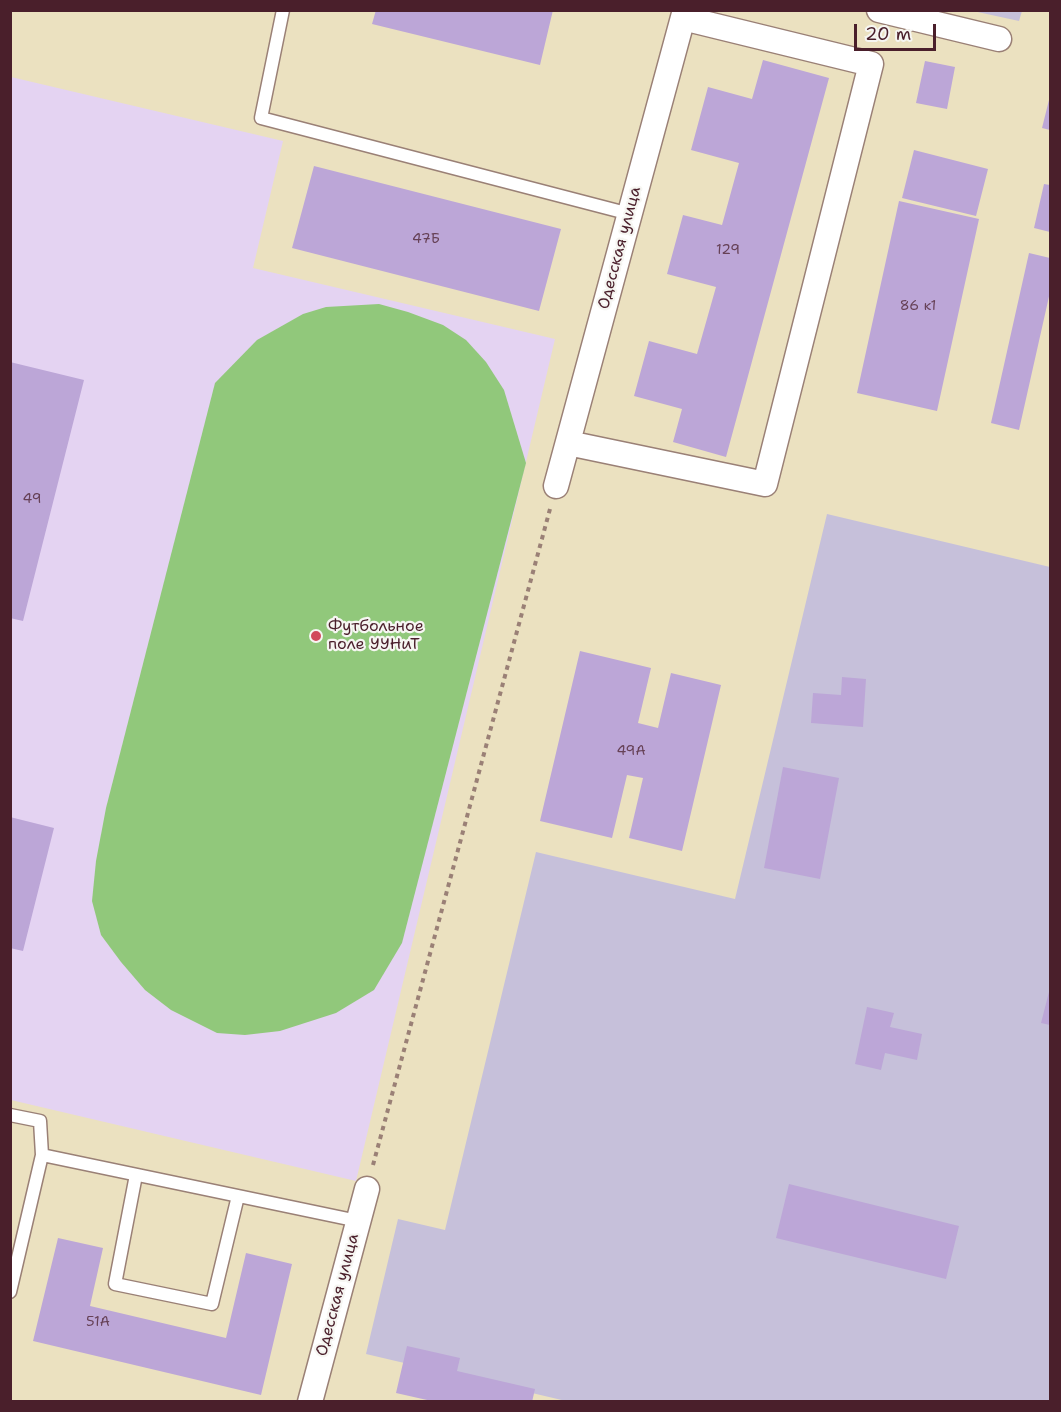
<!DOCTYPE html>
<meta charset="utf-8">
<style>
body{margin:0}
#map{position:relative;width:1061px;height:1412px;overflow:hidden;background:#ebe1c0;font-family:"Shantell Sans",sans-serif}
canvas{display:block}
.frame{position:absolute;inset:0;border:12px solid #4a1f2b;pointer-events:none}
.scale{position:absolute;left:854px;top:24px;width:82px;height:27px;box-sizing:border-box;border:3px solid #4a1f2b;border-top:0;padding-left:8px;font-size:18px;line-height:21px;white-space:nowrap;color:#4a1f2b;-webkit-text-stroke:4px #f6f6f2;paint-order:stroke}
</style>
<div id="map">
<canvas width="1061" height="1412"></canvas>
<div class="frame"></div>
<div class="scale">20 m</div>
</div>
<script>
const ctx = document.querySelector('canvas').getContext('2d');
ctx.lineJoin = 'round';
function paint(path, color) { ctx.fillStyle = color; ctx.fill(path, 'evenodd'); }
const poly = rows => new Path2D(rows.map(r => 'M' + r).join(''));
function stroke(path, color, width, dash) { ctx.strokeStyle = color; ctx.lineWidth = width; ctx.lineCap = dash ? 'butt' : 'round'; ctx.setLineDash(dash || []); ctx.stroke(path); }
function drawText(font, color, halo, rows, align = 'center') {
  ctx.font = font + ' "Shantell Sans",sans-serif'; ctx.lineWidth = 4.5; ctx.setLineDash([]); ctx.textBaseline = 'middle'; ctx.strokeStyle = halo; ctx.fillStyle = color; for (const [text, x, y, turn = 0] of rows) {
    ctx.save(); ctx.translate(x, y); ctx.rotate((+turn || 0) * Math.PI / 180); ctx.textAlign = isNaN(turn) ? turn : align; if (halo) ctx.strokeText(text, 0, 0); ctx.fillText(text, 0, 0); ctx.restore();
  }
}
paint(poly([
 [11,77,283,141,253,268,555,339,356,1181,11,1100]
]), '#e4d3f2');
paint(poly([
 [973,11,1022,11,1019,21],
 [827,514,1050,567,1050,1401,566,1401,366,1354,398,1219,445,1230,536,852,735,899]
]), '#c6c0da');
paint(poly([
 [379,304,408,312,443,325,466,340,486,362,504,390,526,463,402,943,374,990,336,1013,280,1031,245,1035,217,1033,171,1010,145,990,121,962,101,935,92,901,96,861,106,808,215,383,257,340,303,314,326,307]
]), '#91c87b');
paint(poly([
 [376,10,553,10,540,65,372,24],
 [763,60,829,78,726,457,673,442,682,409,634,396,649,341,697,354,716,287,667,274,683,215,722,225,739,163,691,150,708,87,752,99],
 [925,61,955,67,947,109,916,103],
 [1050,96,1050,130,1042,128],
 [914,150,988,169,976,216,902,198],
 [314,166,561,229,539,311,292,248],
 [1044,184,1050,185,1050,232,1034,228],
 [899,201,979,219,937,411,857,393],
 [1029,253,1050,258,1050,292,1019,430,991,423],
 [10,362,84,380,23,621,10,618],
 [580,651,651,668,638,723,658,728,671,673,721,685,682,851,629,838,643,778,627,775,612,838,540,821],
 [842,677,866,679,863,727,811,723,813,693,841,695],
 [783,767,839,778,820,879,764,868],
 [10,817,54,828,23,951,10,948],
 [1050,988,1050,1025,1041,1023],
 [867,1007,894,1013,890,1027,922,1034,917,1060,885,1053,881,1070,855,1064],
 [789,1184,959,1226,946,1279,776,1238],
 [58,1238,103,1248,90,1306,226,1338,246,1253,292,1264,261,1395,33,1341],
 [407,1346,460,1358,457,1371,535,1389,532,1402,436,1402,396,1393]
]), '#bca6d7');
const service = poly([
 [283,10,261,118,630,214],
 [10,1115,40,1121,42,1155,358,1221],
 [136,1175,115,1284,212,1304,238,1196],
 [10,1292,42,1155]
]);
const minor = poly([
 [879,10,999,39],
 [568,443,765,484,871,64,683,18],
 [556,486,685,10],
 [310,1402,367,1189]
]);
stroke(service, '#9a8076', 15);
stroke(minor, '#9a8076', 27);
stroke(poly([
 [373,1165,550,509]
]), '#9a8076', 4, [4.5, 4.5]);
stroke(service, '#fff', 12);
stroke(minor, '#fff', 24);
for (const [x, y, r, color] of [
 [316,636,6,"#d1495b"]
]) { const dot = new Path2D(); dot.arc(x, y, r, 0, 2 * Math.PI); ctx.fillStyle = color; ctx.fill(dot); stroke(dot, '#f6f6f2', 2); }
drawText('14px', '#664156', null, [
 ["47Б",426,239],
 ["129",728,250],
 ["86 к1",918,306],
 ["49",32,499],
 ["49А",631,751],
 ["51А",98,1322]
]);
drawText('16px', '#4a1f2b', '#f6f6f2', [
 ["Одесская улица",620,248,-75],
 ["Одесская улица",338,1295,-75]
]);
drawText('16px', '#4a1f2b', '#f6f6f2', [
 ["Футбольное",328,627],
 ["поле УУНиТ",328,645]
], 'left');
</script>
